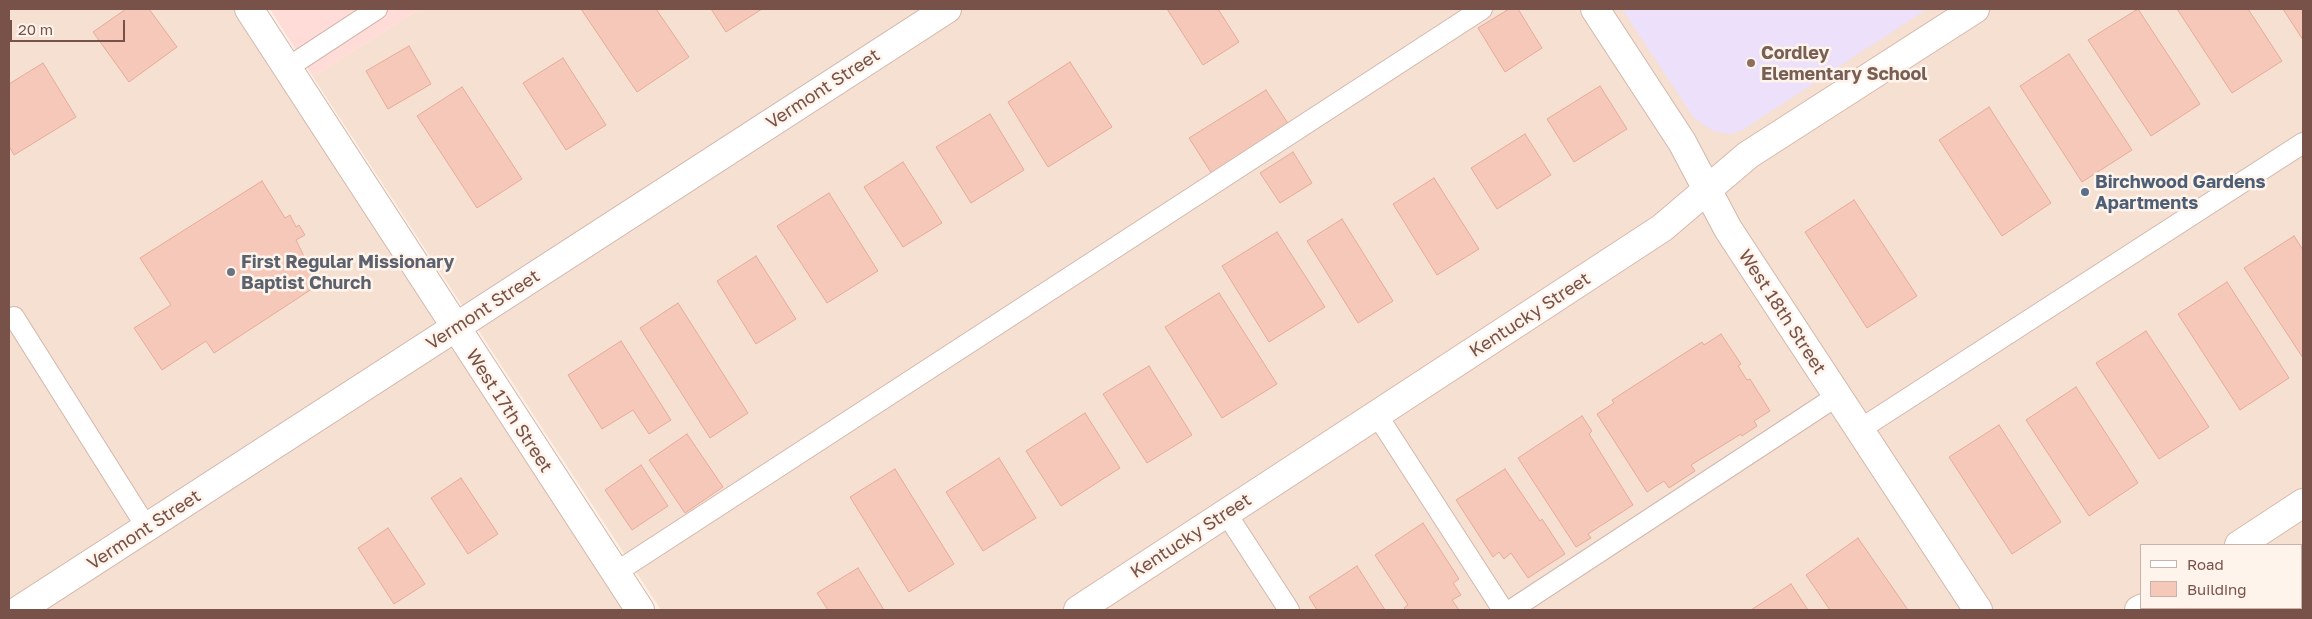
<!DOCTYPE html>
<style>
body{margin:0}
#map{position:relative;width:2312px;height:619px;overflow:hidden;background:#feefe4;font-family:"Golos Text",sans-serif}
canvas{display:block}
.frame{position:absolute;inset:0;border:10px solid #785148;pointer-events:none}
.legend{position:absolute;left:2140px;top:544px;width:162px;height:65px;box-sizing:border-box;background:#fff4eb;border:1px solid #c9b3aa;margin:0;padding:6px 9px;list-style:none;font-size:15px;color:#785148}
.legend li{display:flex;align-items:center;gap:10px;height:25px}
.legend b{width:25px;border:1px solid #c9b3aa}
.scale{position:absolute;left:10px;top:20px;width:115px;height:22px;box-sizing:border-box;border:2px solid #785148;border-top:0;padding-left:6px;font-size:15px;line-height:18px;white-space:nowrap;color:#785148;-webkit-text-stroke:4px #fff4eb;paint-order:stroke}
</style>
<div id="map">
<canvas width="2312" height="619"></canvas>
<div class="frame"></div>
<ul class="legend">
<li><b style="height:6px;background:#fff"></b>Road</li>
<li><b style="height:14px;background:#f5c8b9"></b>Building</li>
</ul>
<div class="scale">20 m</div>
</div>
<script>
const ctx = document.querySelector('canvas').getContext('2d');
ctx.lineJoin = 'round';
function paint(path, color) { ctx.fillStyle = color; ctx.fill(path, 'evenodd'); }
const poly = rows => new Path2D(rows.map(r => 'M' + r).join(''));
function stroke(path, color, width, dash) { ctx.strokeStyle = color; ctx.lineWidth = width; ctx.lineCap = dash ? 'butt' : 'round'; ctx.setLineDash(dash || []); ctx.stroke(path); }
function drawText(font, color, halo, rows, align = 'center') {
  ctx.font = font + ' "Golos Text",sans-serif'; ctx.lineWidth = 5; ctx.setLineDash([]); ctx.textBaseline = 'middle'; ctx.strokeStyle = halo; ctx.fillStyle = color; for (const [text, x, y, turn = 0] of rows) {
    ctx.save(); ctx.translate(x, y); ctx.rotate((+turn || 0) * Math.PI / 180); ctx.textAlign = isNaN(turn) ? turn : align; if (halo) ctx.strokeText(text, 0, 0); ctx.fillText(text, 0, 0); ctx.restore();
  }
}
paint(poly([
 [9,9,249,9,640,610,9,610],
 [419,9,2303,9,2303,610,661,610,313,77],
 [2141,545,2301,545,2301,608,2141,608]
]), '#f6e0d2');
paint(poly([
 [270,9,419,9,313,77]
]), '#ffdcd7');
paint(poly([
 [1622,9,1927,9,1741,131,1730,134,1713,131,1694,118]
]), '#ece0fa');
const building = poly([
 [126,9,149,9,177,47,129,82,93,32,126,9],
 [581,9,656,9,689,57,637,92,581,9],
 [711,9,762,9,726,32,711,9],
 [1167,9,1218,9,1239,42,1203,65,1167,9],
 [1509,9,1518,9,1542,48,1505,72,1478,28,1509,9],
 [2138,9,2200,104,2151,136,2088,40,2138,9],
 [2177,9,2248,9,2282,61,2232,93,2177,9],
 [2283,9,2303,9,2303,40,2283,9],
 [409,46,431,84,388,109,366,71,409,46],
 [2069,54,2132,150,2082,182,2020,86,2069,54],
 [563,58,606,125,566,150,523,83,563,58],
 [1070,62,1112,127,1048,167,1008,102,1070,62],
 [43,63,76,117,14,155,9,146,9,84,43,63],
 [1600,86,1627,129,1574,162,1547,119,1600,86],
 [462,87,522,179,477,208,417,116,462,87],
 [1266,90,1289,125,1212,174,1189,138,1266,90],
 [1989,107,2051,203,2002,236,1939,140,1989,107],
 [990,114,1024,170,971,203,936,147,990,114],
 [1525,134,1551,175,1497,209,1471,168,1525,134],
 [1293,152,1312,183,1280,203,1260,173,1293,152],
 [903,162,942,223,903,247,864,187,903,162],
 [1434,178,1479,249,1437,275,1393,204,1434,178],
 [262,181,285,218,290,215,296,227,299,225,305,235,296,240,318,285,214,353,206,341,162,370,134,328,171,305,140,258,262,181],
 [829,193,878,271,827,303,777,226,829,193],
 [1854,200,1917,296,1867,328,1805,232,1854,200],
 [1342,219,1393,301,1358,323,1307,241,1342,219],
 [1277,232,1325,307,1269,342,1222,266,1277,232],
 [2294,236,2303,250,2303,358,2244,268,2294,236],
 [756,256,796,319,756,344,717,281,756,256],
 [2227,282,2289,378,2240,410,2178,314,2227,282],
 [1219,293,1277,384,1222,418,1165,327,1219,293],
 [678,303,748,413,710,438,640,328,678,303],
 [2146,331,2209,427,2159,459,2096,363,2146,331],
 [1721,334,1741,364,1738,366,1747,380,1750,379,1770,411,1754,421,1757,426,1742,436,1741,434,1691,465,1695,471,1669,488,1664,481,1647,492,1597,414,1614,403,1612,400,1702,342,1704,345,1721,334],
 [621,341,671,420,649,434,633,410,602,429,568,375,621,341],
 [1149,366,1192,435,1147,463,1103,394,1149,366],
 [2076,387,2138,483,2089,516,2026,420,2076,387],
 [1085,413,1120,468,1061,506,1026,451,1085,413],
 [1582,416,1592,431,1589,434,1633,505,1588,534,1591,538,1576,547,1518,458,1582,416],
 [1999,425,2061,522,2012,554,1949,457,1999,425],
 [687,434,723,487,685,513,649,460,687,434],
 [999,458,1036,518,983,551,946,492,999,458],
 [641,465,668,506,632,530,605,490,641,465],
 [895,469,954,564,909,592,850,497,895,469],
 [1505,469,1540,521,1542,519,1565,554,1528,578,1511,553,1504,559,1499,552,1493,557,1456,500,1505,469],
 [461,478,498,534,468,554,431,498,461,478],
 [1423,523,1459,579,1453,583,1461,595,1452,600,1459,610,1406,610,1404,608,1408,605,1375,555,1423,523],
 [388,528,425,584,394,604,358,548,388,528],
 [1858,538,1908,610,1830,610,1806,575,1858,538],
 [1357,566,1385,610,1317,610,1309,597,1357,566],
 [858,568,884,610,828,610,817,593,858,568],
 [1791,584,1808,610,1751,610,1791,584]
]);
paint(building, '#f5c8b9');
stroke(building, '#e8ab99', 1);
const service = poly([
 [287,68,377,9],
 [14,317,147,528],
 [1377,415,1503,610],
 [1859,430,2303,143],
 [1226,513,1289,610],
 [615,573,1482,9],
 [1511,610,1837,396]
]);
const minor = poly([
 [249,9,640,610],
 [1595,9,1682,142,1728,229,1978,610],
 [19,610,947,9]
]);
const secondary = poly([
 [2239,545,2303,503],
 [1078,610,1662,228,1748,155,1975,9],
 [2139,610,2143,608]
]);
stroke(service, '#d2b7ac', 22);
stroke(minor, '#d2b7ac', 30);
stroke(secondary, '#d8b8ab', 30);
stroke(service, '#fff', 20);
stroke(minor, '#fff', 28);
stroke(secondary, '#fff', 28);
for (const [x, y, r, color] of [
 [1751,63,5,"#8d6e63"],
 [2085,192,5,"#5c6f8a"],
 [231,272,5,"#6b7280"]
]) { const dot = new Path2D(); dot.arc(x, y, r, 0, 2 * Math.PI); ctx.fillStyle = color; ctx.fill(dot); stroke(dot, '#fff4eb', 2); }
drawText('bold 18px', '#785e54', '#fff4eb', [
 ["Cordley",1761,53],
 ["Elementary School",1761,74]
], 'left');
drawText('18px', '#785148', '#fff4eb', [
 ["Vermont Street",823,89,-33],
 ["Vermont Street",483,310,-33],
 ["West 18th Street",1782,312,57],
 ["Kentucky Street",1530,315,-33],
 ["West 17th Street",509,411,57],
 ["Vermont Street",144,530,-33],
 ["Kentucky Street",1191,536,-33]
]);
drawText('bold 18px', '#4e5e75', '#fff4eb', [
 ["Birchwood Gardens",2095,182],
 ["Apartments",2095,203]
], 'left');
drawText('bold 18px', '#5b616d', '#fff4eb', [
 ["First Regular Missionary",241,262],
 ["Baptist Church",241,283]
], 'left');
</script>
